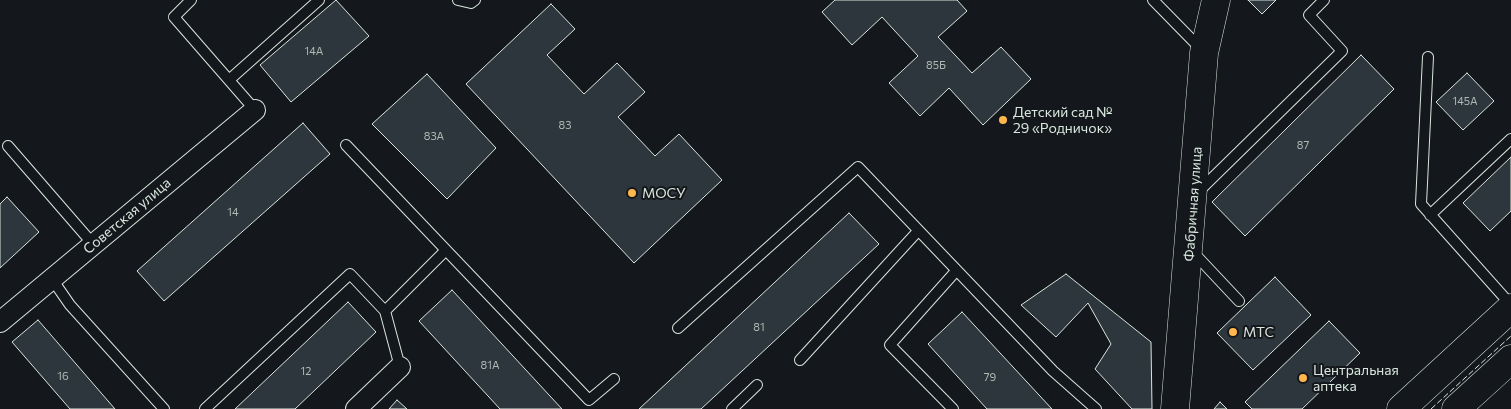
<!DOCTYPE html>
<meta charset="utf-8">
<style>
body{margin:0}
canvas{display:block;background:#14181c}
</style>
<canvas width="1511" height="409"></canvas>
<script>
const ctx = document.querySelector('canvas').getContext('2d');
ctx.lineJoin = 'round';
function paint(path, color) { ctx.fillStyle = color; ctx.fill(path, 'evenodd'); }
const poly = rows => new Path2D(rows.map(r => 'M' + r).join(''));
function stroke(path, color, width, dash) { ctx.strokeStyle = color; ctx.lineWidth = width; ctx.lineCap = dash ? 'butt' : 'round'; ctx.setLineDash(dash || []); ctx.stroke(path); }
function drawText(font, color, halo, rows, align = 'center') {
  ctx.font = font + ' Commissioner,sans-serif'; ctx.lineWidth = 4; ctx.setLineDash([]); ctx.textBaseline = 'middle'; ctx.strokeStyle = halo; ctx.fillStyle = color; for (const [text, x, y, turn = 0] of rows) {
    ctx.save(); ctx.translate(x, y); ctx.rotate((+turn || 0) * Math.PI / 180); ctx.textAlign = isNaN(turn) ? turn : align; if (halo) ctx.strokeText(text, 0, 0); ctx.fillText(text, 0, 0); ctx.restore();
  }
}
const building = poly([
 [336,0,369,36,291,102,260,65,336,0],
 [835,0,957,0,967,11,938,37,972,73,1001,47,1031,79,983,125,949,88,920,116,889,83,918,56,882,17,852,45,822,12,835,0],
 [1248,0,1276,0,1262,14,1248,0],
 [551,4,575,29,547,55,584,94,617,63,645,92,618,117,655,156,679,134,722,180,634,263,466,84,551,4],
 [1361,55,1394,89,1245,236,1212,202,1361,55],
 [1467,73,1494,101,1463,130,1436,102,1467,73],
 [427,74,496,148,447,199,372,124,427,74],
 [303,123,330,154,164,301,137,271,303,123],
 [1511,157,1511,211,1490,231,1463,203,1511,157],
 [7,197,39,232,0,268,0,204,7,197],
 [849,213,879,244,701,409,639,409,849,213],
 [1066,274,1151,342,1152,409,1132,409,1095,369,1111,344,1088,303,1056,337,1021,305,1066,274],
 [1275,277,1311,315,1253,370,1217,333,1275,277],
 [452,290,562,409,500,409,419,321,452,290],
 [348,302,376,332,295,409,235,409,348,302],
 [962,312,1052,409,987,409,928,344,962,312],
 [38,320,115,409,70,409,12,342,38,320],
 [1329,321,1360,353,1302,409,1252,409,1245,402,1329,321],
 [397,400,407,409,389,409,397,400],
 [1220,402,1227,409,1214,409,1220,402]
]);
paint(building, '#2c363c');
stroke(building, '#d8e6dc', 1);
const lane = poly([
 [191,0,174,17,255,110],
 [458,0,471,3,475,0],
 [1153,0,1202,50],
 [1428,57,1421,204,1511,305],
 [229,80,319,0],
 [346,145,446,250],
 [8,146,93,244],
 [1198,192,1342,51,1309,15,1324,0],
 [1430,215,1511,139],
 [1192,251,1239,301],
 [52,279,70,305,164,409],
 [678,328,858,167,1053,371,1096,409],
 [800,360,918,231],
 [400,367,385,311,446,250,589,400,614,379],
 [205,409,350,274,385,311],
 [732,409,757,385],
 [953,409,890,345,956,271]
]);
const street = poly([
 [0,322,255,110],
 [356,409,400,367]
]);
const secondary = poly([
 [1175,409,1204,53,1216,0],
 [1401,409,1511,308],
 [1456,409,1511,359]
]);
stroke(lane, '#d8e6dc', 12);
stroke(street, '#d8e6dc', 22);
stroke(secondary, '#d8e6dc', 29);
stroke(lane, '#14181c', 10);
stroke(street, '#14181c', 20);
stroke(secondary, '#14181c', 28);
stroke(poly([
 [1431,409,1511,336]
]), '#d8e6dc', 1, [6, 2.5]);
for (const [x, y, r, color] of [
 [1003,120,5,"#ffb74d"],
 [632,193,5,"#ffb74d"],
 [1233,332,5,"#ffb74d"],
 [1303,378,5,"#ffb74d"]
]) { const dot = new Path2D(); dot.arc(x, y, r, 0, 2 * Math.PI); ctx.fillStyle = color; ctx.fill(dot); stroke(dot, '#14181c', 2); }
drawText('11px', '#adbab4', null, [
 ["14А",314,51],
 ["85Б",936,65],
 ["145А",1465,101],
 ["83",565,125],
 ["83А",434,136],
 ["87",1303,145],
 ["14",233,212],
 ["81",759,327],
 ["81А",490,365],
 ["12",306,371],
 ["16",63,376],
 ["79",990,377]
]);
drawText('14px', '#d8e6dc', '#14181c', [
 ["Детский сад №",1013,112],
 ["29 «Родничок»",1013,128],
 ["МОСУ",642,193],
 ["МТС",1243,332],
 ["Центральная",1313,370],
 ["аптека",1313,386]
], 'left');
drawText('14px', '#d8e6dc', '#14181c', [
 ["Фабричная улица",1193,204,-86],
 ["Советская улица",127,216,-40]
]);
</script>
